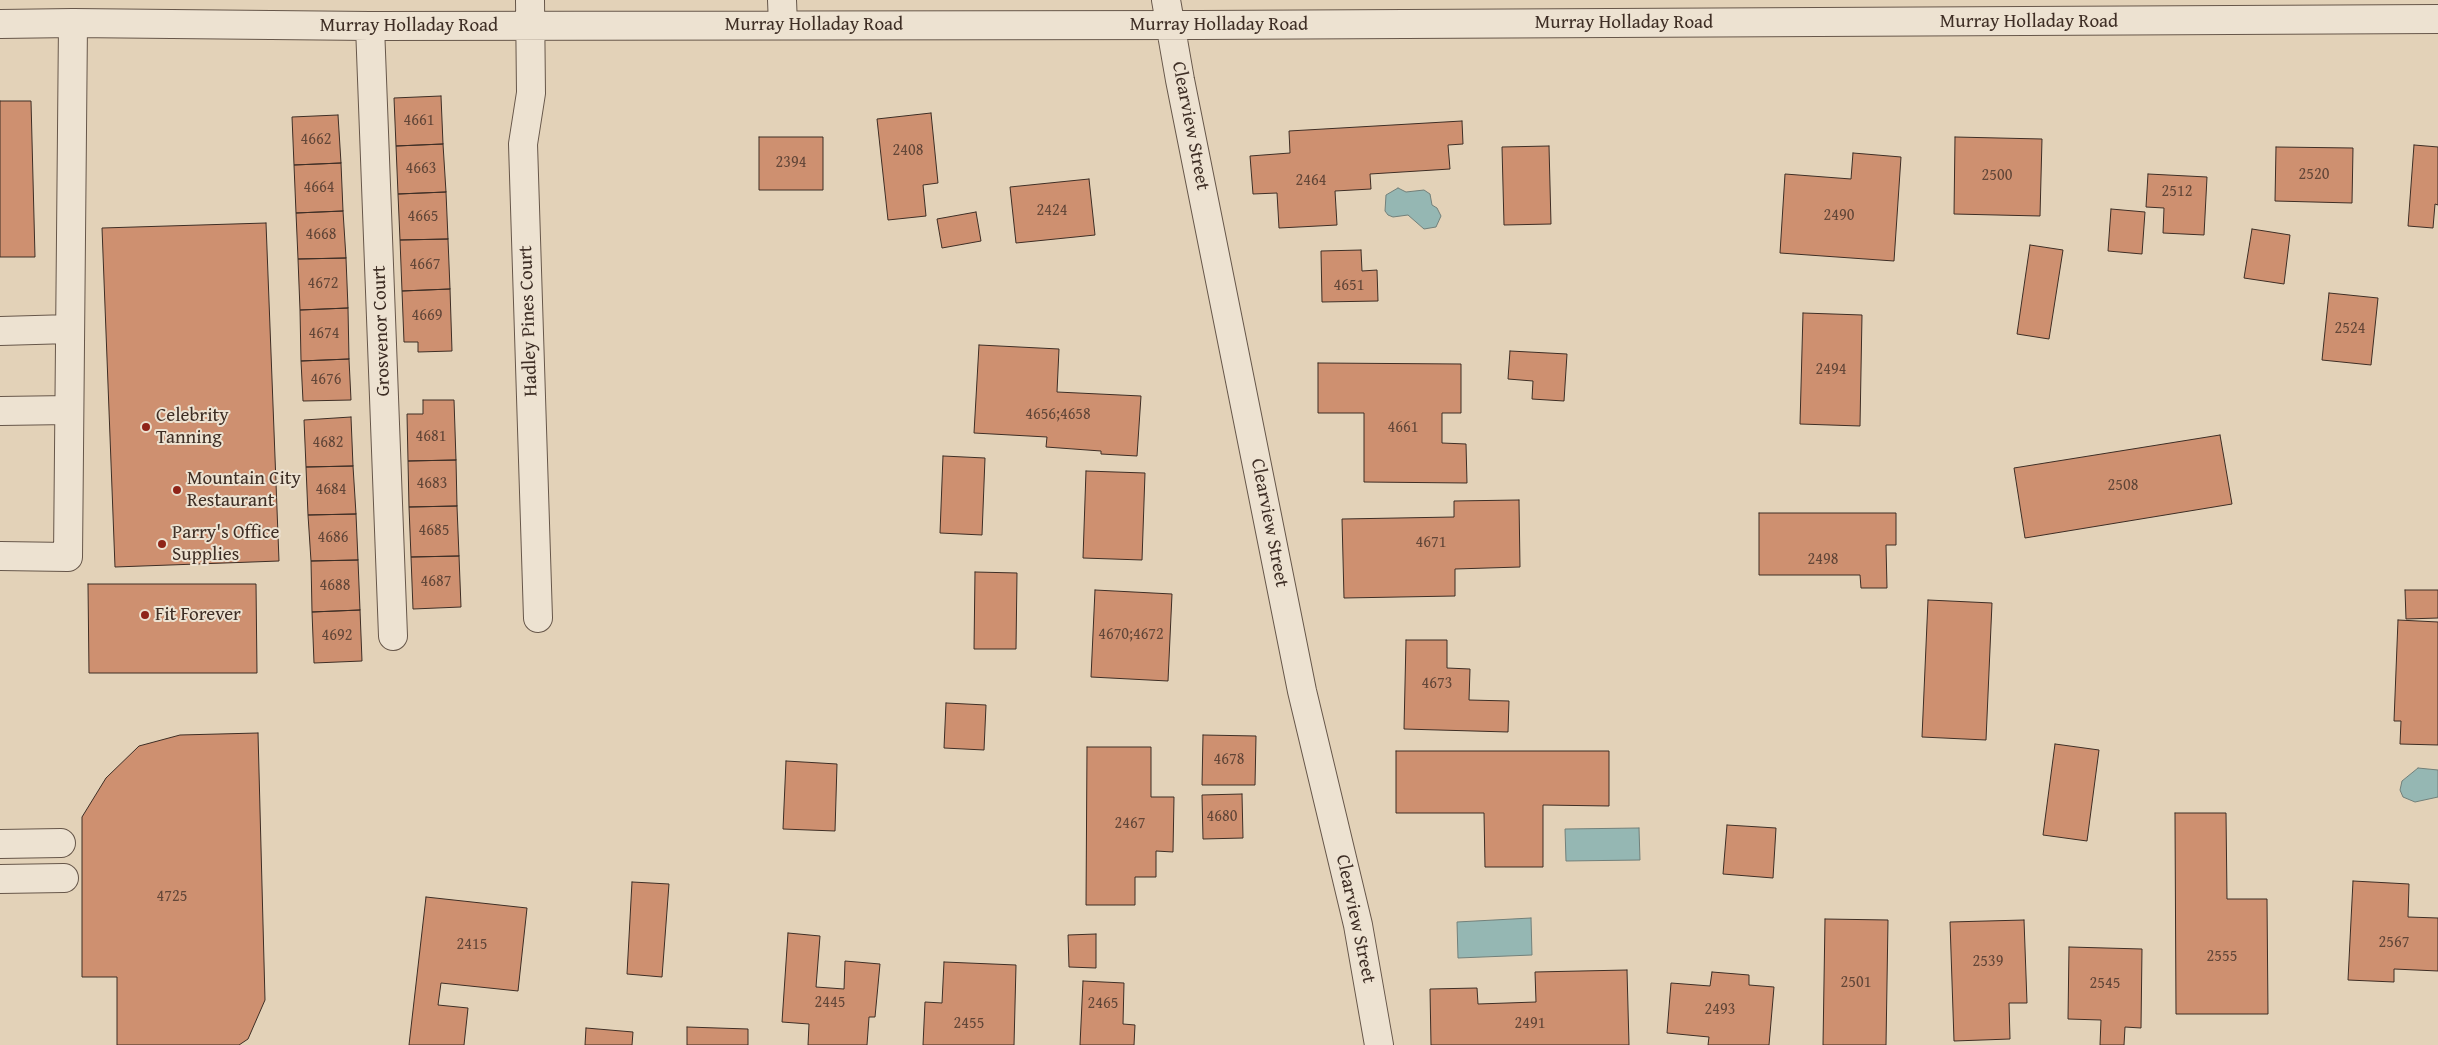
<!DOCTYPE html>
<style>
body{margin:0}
canvas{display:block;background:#e3d2b8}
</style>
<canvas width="2438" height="1045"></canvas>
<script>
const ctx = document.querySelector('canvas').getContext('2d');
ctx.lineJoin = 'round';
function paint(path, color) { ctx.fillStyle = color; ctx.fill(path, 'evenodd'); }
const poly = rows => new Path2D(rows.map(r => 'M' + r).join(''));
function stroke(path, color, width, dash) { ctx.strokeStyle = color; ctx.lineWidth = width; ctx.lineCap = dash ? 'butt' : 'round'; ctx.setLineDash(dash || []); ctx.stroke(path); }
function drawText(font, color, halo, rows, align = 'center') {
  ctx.font = font + ' "Gentium Book Plus",serif'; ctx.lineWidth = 4; ctx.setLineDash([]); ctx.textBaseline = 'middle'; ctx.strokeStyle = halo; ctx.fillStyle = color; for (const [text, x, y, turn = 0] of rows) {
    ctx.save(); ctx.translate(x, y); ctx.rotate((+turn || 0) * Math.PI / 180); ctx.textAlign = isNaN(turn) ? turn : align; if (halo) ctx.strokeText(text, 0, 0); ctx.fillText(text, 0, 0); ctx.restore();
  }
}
const water = poly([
 [1398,188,1406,192,1424,190,1430,194,1432,205,1437,208,1441,216,1436,227,1424,229,1408,215,1393,217,1388,215,1385,211,1386,195,1398,188],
 [2418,768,2438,770,2438,797,2415,802,2403,797,2400,790,2402,781,2418,768],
 [1639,828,1640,860,1566,861,1565,829,1639,828],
 [1531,918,1532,955,1458,958,1457,922,1531,918]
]);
paint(water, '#95b7b3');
stroke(water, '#72807a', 1);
const building = poly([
 [441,96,443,144,396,146,394,98,441,96],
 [0,101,31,101,35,257,0,257,0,101],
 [931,113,938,183,923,185,926,216,888,220,877,119,931,113],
 [338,115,341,163,294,165,292,117,338,115],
 [1462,121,1463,144,1448,145,1450,169,1370,174,1371,189,1335,191,1337,225,1279,228,1277,193,1253,194,1250,156,1290,153,1289,131,1462,121],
 [759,137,823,137,823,190,759,190,759,137],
 [1955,137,2042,139,2040,216,1954,214,1955,137],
 [443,144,446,192,398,194,396,146,443,144],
 [2414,145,2438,147,2438,205,2435,204,2433,228,2408,226,2414,145],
 [1549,146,1551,224,1504,225,1502,147,1549,146],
 [2276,147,2353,148,2352,203,2275,201,2276,147],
 [1853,153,1901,157,1894,261,1780,253,1785,174,1851,179,1853,153],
 [341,163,343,211,296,213,294,165,341,163],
 [2148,174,2207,177,2204,235,2163,233,2164,208,2146,207,2148,174],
 [1089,179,1095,235,1016,243,1010,187,1089,179],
 [446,192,448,239,400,240,398,194,446,192],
 [2111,209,2145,212,2142,254,2108,251,2111,209],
 [343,211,346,258,298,259,296,213,343,211],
 [976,212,981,241,942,248,937,219,976,212],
 [266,223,279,561,115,567,102,228,266,223],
 [2252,229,2290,235,2284,284,2244,278,2252,229],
 [448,239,450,289,402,291,400,240,448,239],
 [2030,245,2063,250,2049,339,2017,334,2030,245],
 [1361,250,1362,271,1377,270,1378,301,1322,302,1321,251,1361,250],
 [346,258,348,308,300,310,298,259,346,258],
 [450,289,452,351,418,352,418,342,404,342,402,291,450,289],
 [2329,293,2378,298,2371,365,2322,360,2329,293],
 [348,308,349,359,301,361,300,310,348,308],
 [1803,313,1862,315,1860,426,1800,424,1803,313],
 [979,345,1059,349,1057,392,1141,396,1137,456,1101,454,1101,451,1046,447,1047,437,974,433,979,345],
 [1510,351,1567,354,1564,401,1532,399,1533,381,1508,379,1510,351],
 [349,359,351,400,303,401,301,361,349,359],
 [1318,363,1461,364,1461,413,1442,413,1442,443,1466,444,1467,483,1364,482,1364,413,1318,413,1318,363],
 [423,400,454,400,456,460,408,461,407,414,423,414,423,400],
 [351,417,353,466,306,467,304,420,351,417],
 [2220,435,2232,504,2025,538,2014,468,2220,435],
 [943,456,985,458,982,535,940,533,943,456],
 [456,460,457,506,409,507,408,461,456,460],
 [353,466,356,514,308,515,306,467,353,466],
 [1086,471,1145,473,1142,560,1083,558,1086,471],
 [1519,500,1520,567,1455,569,1455,596,1344,598,1342,519,1454,517,1454,501,1519,500],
 [457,506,459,556,411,557,409,507,457,506],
 [1759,513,1896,513,1896,545,1886,545,1887,588,1861,588,1860,575,1759,575,1759,513],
 [356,514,358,560,311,561,308,515,356,514],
 [459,556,461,607,413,609,411,557,459,556],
 [358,560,360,610,312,612,311,561,358,560],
 [975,572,1017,573,1016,649,974,649,975,572],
 [88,584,256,584,257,673,89,673,88,584],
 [1095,590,1172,594,1168,681,1091,677,1095,590],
 [2405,590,2438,590,2438,618,2406,619,2405,590],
 [1928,600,1992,603,1986,740,1922,737,1928,600],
 [360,610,362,661,314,663,312,612,360,610],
 [2398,620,2438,622,2438,745,2400,744,2401,721,2394,721,2398,620],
 [1406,640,1447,640,1447,668,1470,669,1469,700,1509,701,1508,732,1404,729,1406,640],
 [946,703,986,705,984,750,944,748,946,703],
 [258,733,265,1000,248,1039,239,1045,117,1045,117,977,82,977,82,817,106,778,139,746,180,735,258,733],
 [1203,735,1256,736,1255,785,1202,785,1203,735],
 [2055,744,2099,750,2087,841,2043,835,2055,744],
 [1087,747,1151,747,1151,797,1174,797,1173,852,1156,851,1156,877,1135,877,1135,905,1086,905,1087,747],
 [1396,751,1609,751,1609,806,1543,805,1543,867,1485,867,1484,813,1396,813,1396,751],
 [786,761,837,764,835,831,783,829,786,761],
 [1242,794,1243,838,1203,839,1202,795,1242,794],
 [2175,813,2226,813,2227,899,2267,899,2268,1014,2176,1014,2175,813],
 [1727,825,1776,828,1773,878,1723,874,1727,825],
 [2353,881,2409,884,2408,917,2438,918,2438,971,2394,969,2394,982,2348,980,2353,881],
 [632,882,669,884,662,977,627,974,632,882],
 [426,897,527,908,518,991,441,983,438,1005,468,1008,464,1045,409,1045,426,897],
 [1825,919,1888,920,1886,1045,1823,1045,1825,919],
 [2024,920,2027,1003,2009,1003,2010,1039,1954,1041,1950,922,2024,920],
 [788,933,820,936,816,987,844,989,845,961,880,964,875,1017,869,1017,867,1045,808,1045,809,1024,782,1022,788,933],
 [1096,934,1096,968,1069,967,1068,935,1096,934],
 [2069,947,2142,949,2141,1028,2125,1027,2124,1045,2100,1045,2101,1020,2068,1019,2069,947],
 [944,962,1016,965,1014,1045,923,1045,925,1002,942,1003,944,962],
 [1627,970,1629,1045,1431,1045,1430,989,1477,988,1478,1004,1536,1002,1535,972,1627,970],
 [1712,972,1749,975,1749,985,1774,987,1769,1045,1708,1045,1709,1037,1667,1033,1671,983,1710,986,1712,972],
 [1083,981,1124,983,1123,1024,1135,1025,1134,1045,1080,1045,1083,981],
 [687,1027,748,1029,748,1045,687,1045,687,1027],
 [586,1028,633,1032,632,1045,585,1045,586,1028]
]);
paint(building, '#ce9070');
stroke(building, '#3e2e25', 1);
const minor = poly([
 [530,0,531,93,523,144,538,618],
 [782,0,783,25],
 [1166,0,1180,80,1302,691,1358,925,1379,1045],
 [0,24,73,23,370,26,1198,25,2438,19],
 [370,26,393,636],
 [0,331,70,329],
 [0,411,69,410],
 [0,556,68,557,73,23],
 [0,844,61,843],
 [0,879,64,878]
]);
stroke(minor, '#67574a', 30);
stroke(minor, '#ede2d1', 28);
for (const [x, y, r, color] of [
 [146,427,5,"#8f2418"],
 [177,490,5,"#8f2418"],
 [162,544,5,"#8f2418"],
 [145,615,5,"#8f2418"]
]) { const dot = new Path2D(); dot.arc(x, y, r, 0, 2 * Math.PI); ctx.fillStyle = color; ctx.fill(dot); stroke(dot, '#ede2d1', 2); }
drawText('16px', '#624638', null, [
 ["4661",419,121],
 ["4662",316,140],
 ["2408",908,151],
 ["2394",791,163],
 ["4663",421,169],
 ["2520",2314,175],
 ["2500",1997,176],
 ["2464",1311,181],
 ["4664",319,188],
 ["2512",2177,192],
 ["2424",1052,211],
 ["2490",1839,216],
 ["4665",423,217],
 ["4668",321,235],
 ["4667",425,265],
 ["4672",323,284],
 ["4651",1349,286],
 ["4669",427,316],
 ["2524",2350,329],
 ["4674",324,334],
 ["2494",1831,370],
 ["4676",326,380],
 ["4656;4658",1058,415],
 ["4661",1403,428],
 ["4681",431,437],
 ["4682",328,443],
 ["4683",432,484],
 ["2508",2123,486],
 ["4684",331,490],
 ["4685",434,531],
 ["4686",333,538],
 ["4671",1431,543],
 ["2498",1823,560],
 ["4687",436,582],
 ["4688",335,586],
 ["4670;4672",1131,635],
 ["4692",337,636],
 ["4673",1437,684],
 ["4678",1229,760],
 ["4680",1222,817],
 ["2467",1130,824],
 ["4725",172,897],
 ["2567",2394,943],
 ["2415",472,945],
 ["2555",2222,957],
 ["2539",1988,962],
 ["2501",1856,983],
 ["2545",2105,984],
 ["2445",830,1003],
 ["2465",1103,1004],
 ["2493",1720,1010],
 ["2455",969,1024],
 ["2491",1530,1024]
]);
drawText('19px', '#3e2e25', '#ede2d1', [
 ["Murray Holladay Road",2029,22],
 ["Murray Holladay Road",1624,23],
 ["Murray Holladay Road",814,25],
 ["Murray Holladay Road",1219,25],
 ["Murray Holladay Road",409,26],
 ["Clearview Street",1190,126,79],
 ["Hadley Pines Court",529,321,-92],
 ["Grosvenor Court",382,331,-92],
 ["Clearview Street",1269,523,79],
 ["Clearview Street",1355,919,78]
]);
drawText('19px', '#3e2e25', '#ede2d1', [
 ["Celebrity",156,416],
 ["Tanning",156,438],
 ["Mountain City",187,479],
 ["Restaurant",187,501],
 ["Parry's Office",172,533],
 ["Supplies",172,555],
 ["Fit Forever",155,615]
], 'left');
</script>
